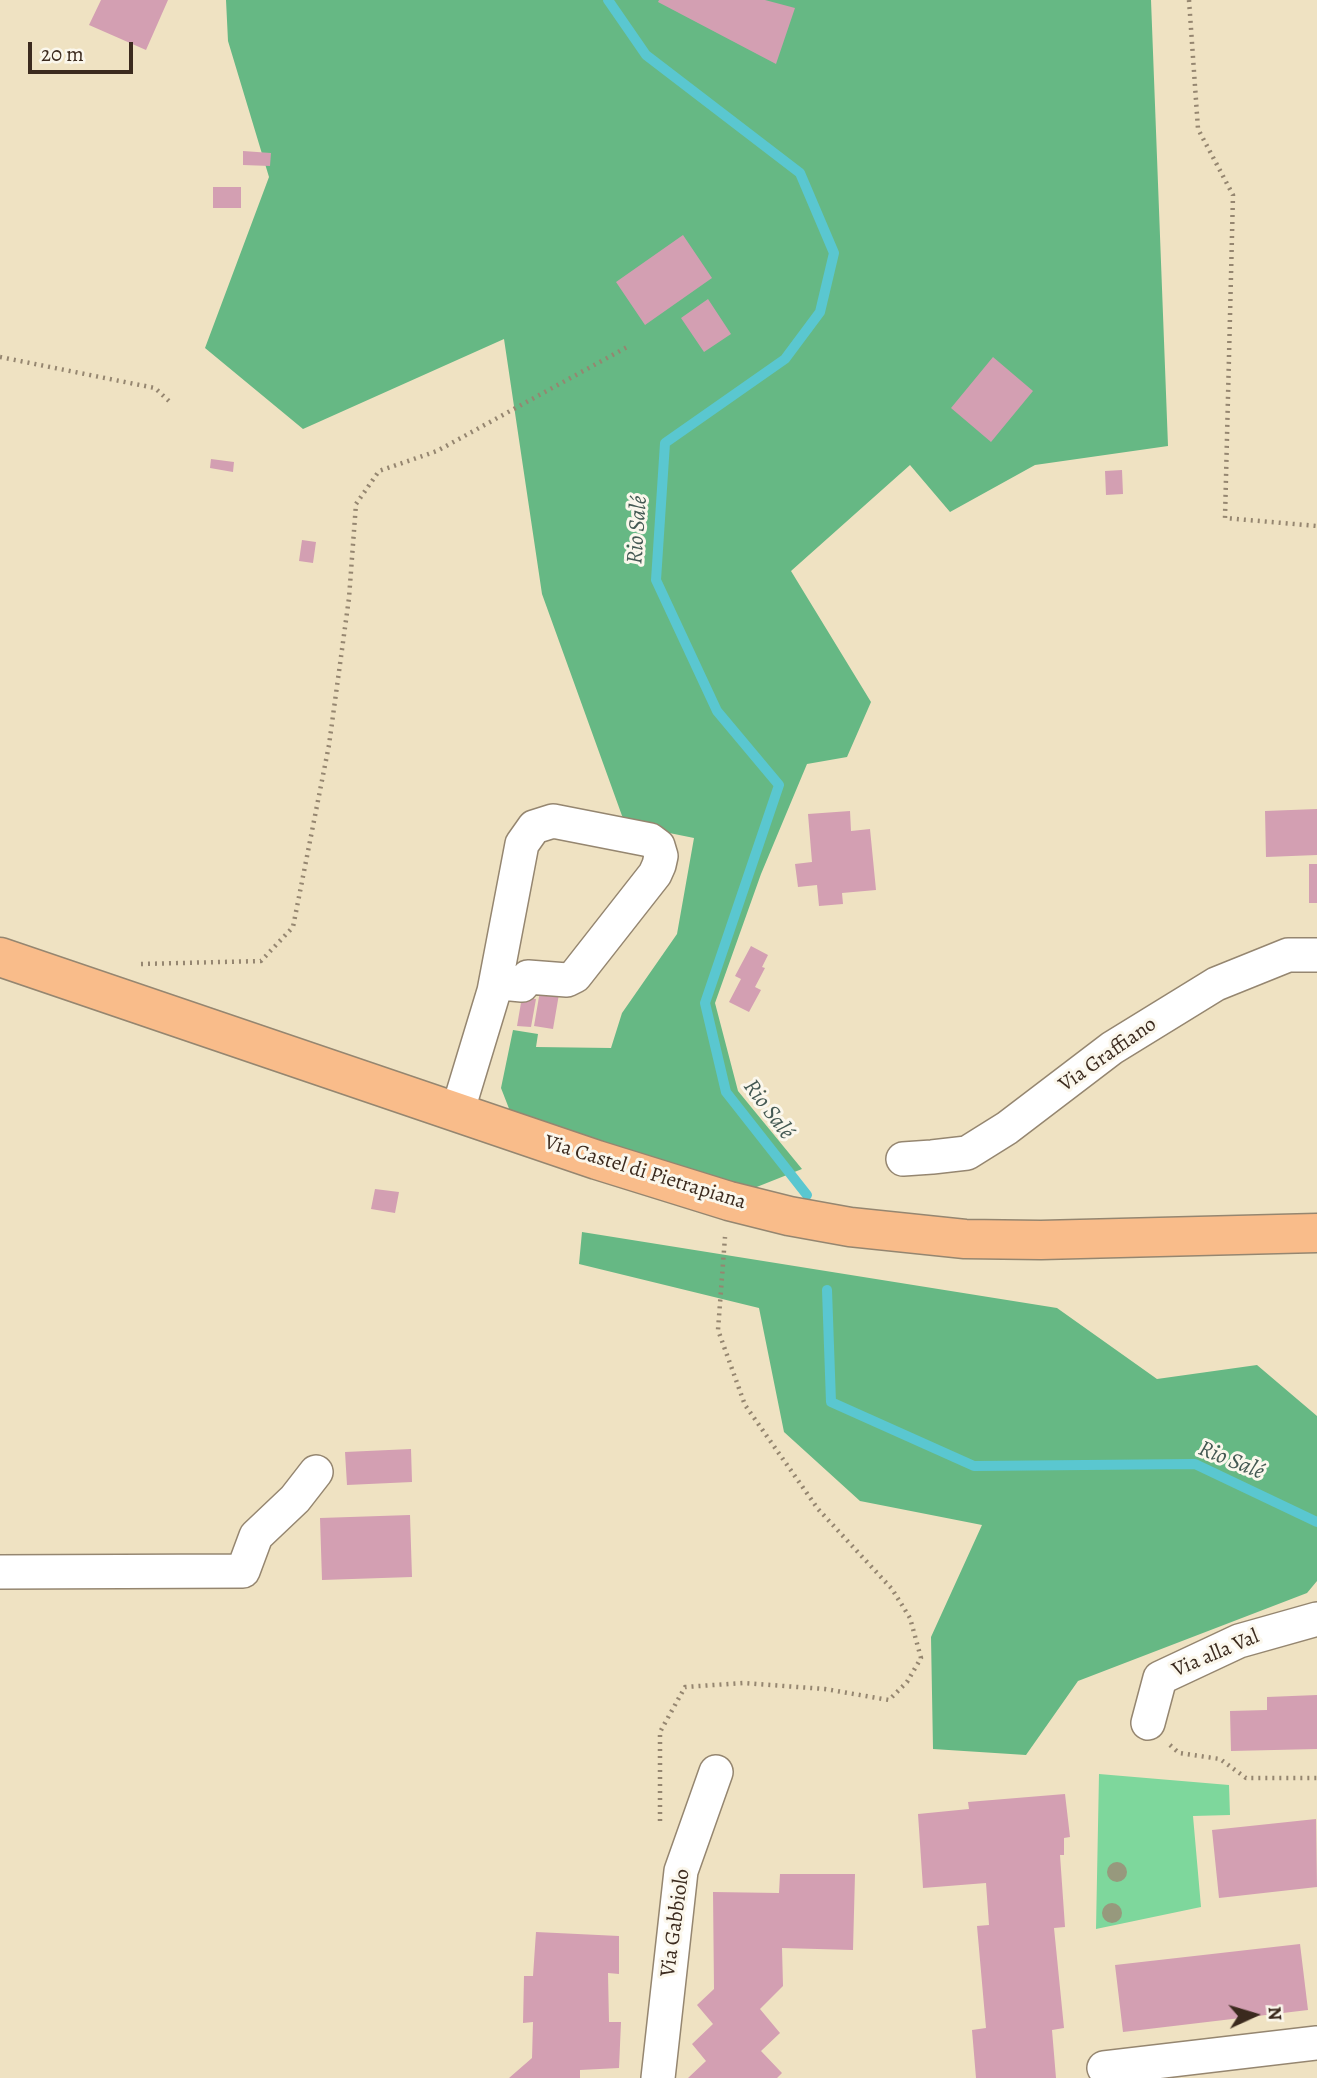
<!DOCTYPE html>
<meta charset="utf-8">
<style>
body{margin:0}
#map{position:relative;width:1317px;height:2078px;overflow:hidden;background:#efe2c2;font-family:Alegreya,serif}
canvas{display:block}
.north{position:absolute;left:1219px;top:1980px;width:70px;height:70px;-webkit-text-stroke:5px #fbf7ec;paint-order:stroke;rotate:86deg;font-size:19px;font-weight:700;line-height:28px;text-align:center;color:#3b2a1e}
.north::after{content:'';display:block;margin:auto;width:24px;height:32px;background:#3b2a1e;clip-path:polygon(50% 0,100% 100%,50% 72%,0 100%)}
.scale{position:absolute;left:28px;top:42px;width:105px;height:32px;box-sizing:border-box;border:4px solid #3b2a1e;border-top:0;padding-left:9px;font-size:21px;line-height:24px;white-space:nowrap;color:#3b2a1e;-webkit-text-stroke:5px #fbf7ec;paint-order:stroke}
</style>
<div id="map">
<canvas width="1317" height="2078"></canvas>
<div class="north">N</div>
<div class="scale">20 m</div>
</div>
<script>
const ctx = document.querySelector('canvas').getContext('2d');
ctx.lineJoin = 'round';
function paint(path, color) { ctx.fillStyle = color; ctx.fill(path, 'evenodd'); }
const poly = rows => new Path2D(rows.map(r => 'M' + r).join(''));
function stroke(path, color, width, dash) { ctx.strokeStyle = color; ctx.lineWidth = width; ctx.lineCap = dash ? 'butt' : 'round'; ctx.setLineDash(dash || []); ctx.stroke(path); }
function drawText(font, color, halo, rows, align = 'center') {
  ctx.font = font + ' Alegreya,serif'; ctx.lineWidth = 6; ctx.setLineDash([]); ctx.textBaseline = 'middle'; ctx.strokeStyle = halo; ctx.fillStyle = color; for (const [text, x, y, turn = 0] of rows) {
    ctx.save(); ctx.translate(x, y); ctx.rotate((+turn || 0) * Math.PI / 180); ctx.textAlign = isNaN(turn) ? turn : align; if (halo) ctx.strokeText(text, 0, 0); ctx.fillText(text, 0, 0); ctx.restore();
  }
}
paint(poly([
 [1099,1774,1229,1785,1230,1815,1193,1816,1201,1907,1096,1929]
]), '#7ed79c');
paint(poly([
 [226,0,1151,0,1168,446,1035,465,950,512,910,465,791,571,871,702,847,757,807,764,761,874,715,1003,738,1091,802,1169,734,1196,515,1124,501,1088,513,1030,538,1034,536,1047,611,1048,622,1013,677,934,694,838,625,824,542,594,504,339,303,429,205,348,269,177,228,41],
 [582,1232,1057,1308,1157,1379,1257,1365,1317,1416,1317,1581,1307,1593,1078,1681,1026,1755,933,1749,931,1637,982,1525,860,1501,784,1432,759,1308,579,1264]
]), '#66b884');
stroke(poly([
 [608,0,646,55,800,173,834,253,820,312,785,359,665,443,656,580,717,711,779,785,705,1003,726,1092,807,1195],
 [827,1290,831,1402,974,1466,1195,1464,1317,1522]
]), '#5ac7d0', 10);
paint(poly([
 [101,0,168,0,146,50,89,25],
 [659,0,765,0,795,8,776,64,658,2],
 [243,151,271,153,270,166,243,165],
 [213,187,241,187,241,208,213,208],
 [683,235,712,278,645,325,616,282],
 [708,299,731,334,704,352,681,318],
 [993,357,1033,391,991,442,951,408],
 [211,459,234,462,233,472,210,468],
 [1122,470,1123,494,1106,495,1105,471],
 [302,540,316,542,313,563,299,561],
 [1317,809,1317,855,1266,857,1265,811],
 [850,811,851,831,870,829,876,890,842,893,843,904,819,906,817,885,798,887,795,864,812,862,808,814],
 [1309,864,1317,864,1317,903,1309,903],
 [751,946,768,955,762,967,765,968,755,987,761,990,749,1012,729,1002,741,979,735,976],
 [540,991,559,994,553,1029,534,1026],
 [522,997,536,999,531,1027,517,1026],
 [375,1189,399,1192,395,1213,371,1209],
 [411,1449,412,1482,347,1485,345,1452],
 [410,1515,412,1577,322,1580,320,1518],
 [1317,1695,1317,1749,1231,1751,1230,1711,1267,1710,1267,1697],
 [1065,1794,1070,1837,1064,1838,1064,1855,1060,1855,1065,1927,1054,1928,1064,2028,1052,2030,1056,2078,976,2078,972,2030,986,2028,977,1926,989,1925,986,1883,923,1888,918,1814,969,1809,968,1802],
 [1316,1819,1317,1887,1219,1898,1212,1830],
 [780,1874,855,1874,853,1950,782,1948,783,1986,760,2009,780,2033,761,2051,782,2073,777,2078,688,2078,706,2061,692,2044,713,2024,697,2005,714,1989,713,1892,779,1893],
 [536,1932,619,1936,619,1974,608,1973,609,2022,621,2022,619,2068,580,2070,580,2078,509,2078,532,2058,533,2022,523,2023,524,1976,533,1976],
 [1300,1944,1308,2010,1123,2032,1115,1965]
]), '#d39fb2');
const minor = poly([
 [457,1113,494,991,522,844,534,827,553,821,650,840,658,846,661,856,659,865,655,874,575,976,567,980,528,977,522,985,501,983,494,991],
 [903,1159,932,1157,967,1153,1007,1128,1112,1048,1216,984,1288,955,1317,955],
 [0,1572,243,1571,256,1536,295,1499,316,1472],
 [1148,1723,1160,1678,1239,1641,1317,1619],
 [1104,2068,1317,2043],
 [658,2078,681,1871,716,1772]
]);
const major = poly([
 [0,957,597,1160,729,1201,789,1216,850,1227,965,1239,1041,1240,1317,1233]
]);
stroke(minor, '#958670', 36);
stroke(major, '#958670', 41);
stroke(poly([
 [1189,0,1198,129,1233,195,1225,518,1317,526],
 [0,357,155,388,170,402],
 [141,964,261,961,293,927,329,745,349,598,356,504,379,471,437,451,629,346],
 [1170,1745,1179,1753,1220,1759,1246,1778,1317,1778],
 [660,1821,660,1732,685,1687,743,1683,825,1689,889,1700,907,1682,921,1658,910,1618,892,1589,818,1509,745,1405,718,1330,725,1237]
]), '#958670', 4.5, [2, 5]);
stroke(minor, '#fff', 33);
stroke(major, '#f9bc8a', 38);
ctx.fillStyle = '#97997d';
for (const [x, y] of [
 [1117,1872],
 [1112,1913]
]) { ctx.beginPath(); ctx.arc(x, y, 10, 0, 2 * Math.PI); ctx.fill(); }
drawText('21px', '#3b2a1e', '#fbf7ec', [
 ["Via Graffiano",1108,1055,-35],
 ["Via Castel di Pietrapiana",645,1173,17],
 ["Via alla Val",1216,1654,-23],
 ["Via Gabbiolo",676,1923,-82]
]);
drawText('italic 23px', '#445953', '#fbf7ec', [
 ["Rio Salé",638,530,-86],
 ["Rio Salé",768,1110,53],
 ["Rio Salé",1231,1461,22]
]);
</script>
